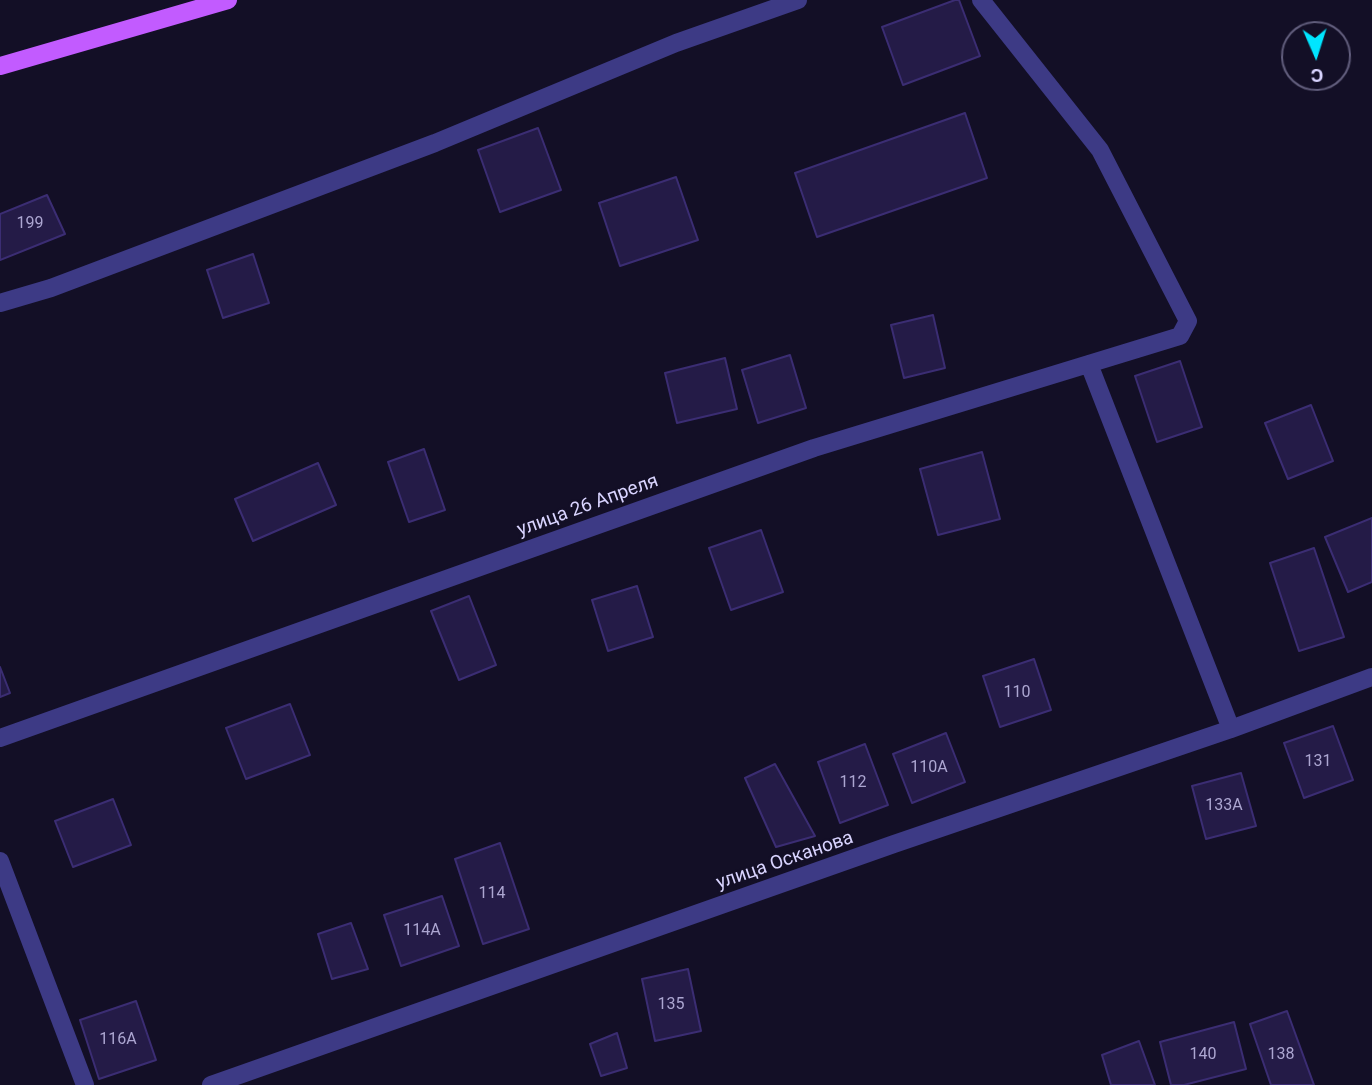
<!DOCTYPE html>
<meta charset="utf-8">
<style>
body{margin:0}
#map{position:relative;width:1372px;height:1085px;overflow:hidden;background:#130f26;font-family:Roboto,sans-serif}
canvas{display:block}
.north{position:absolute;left:1281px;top:21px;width:70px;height:70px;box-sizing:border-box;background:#130f26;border:2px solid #625e7d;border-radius:50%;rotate:177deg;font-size:19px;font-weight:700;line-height:28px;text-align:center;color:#d9d4ff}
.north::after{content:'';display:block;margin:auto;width:24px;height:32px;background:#00e5ff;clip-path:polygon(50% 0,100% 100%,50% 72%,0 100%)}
</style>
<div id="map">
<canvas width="1372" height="1085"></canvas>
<div class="north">С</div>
</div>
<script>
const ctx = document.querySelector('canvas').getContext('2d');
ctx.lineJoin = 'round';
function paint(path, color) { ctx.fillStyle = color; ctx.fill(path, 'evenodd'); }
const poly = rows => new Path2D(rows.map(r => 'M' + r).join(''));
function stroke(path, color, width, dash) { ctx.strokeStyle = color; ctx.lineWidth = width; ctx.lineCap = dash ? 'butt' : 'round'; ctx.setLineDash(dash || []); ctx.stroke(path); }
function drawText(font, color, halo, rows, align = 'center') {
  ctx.font = font + ' Roboto,sans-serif'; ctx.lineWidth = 5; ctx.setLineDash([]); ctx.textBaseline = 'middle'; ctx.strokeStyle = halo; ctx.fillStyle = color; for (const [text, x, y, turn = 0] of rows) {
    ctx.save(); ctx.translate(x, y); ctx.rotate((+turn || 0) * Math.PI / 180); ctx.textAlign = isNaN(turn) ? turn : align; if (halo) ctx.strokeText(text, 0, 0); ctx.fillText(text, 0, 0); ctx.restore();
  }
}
const building = poly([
 [955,0,959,0,980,56,903,85,882,27,955,0],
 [965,113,987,178,817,237,795,173,965,113],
 [538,128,561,190,500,212,478,150,538,128],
 [676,177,698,240,620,266,599,203,676,177],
 [47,195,65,234,0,260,0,214,47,195],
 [253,254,269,303,223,318,207,270,253,254],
 [933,315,945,368,904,378,891,325,933,315],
 [790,355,806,408,758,423,742,370,790,355],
 [725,358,737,409,677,423,665,373,725,358],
 [1180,361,1202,427,1157,442,1135,376,1180,361],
 [1311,405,1333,461,1288,479,1265,423,1311,405],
 [424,449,445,510,409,522,388,462,424,449],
 [982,452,1000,519,938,535,920,469,982,452],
 [318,463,336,505,253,541,235,499,318,463],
 [1372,518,1372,582,1348,592,1325,537,1372,518],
 [761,530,783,592,731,610,709,548,761,530],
 [1314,548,1344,637,1299,651,1270,563,1314,548],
 [637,586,653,637,608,651,592,600,637,586],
 [469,596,496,665,459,680,431,611,469,596],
 [1034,659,1051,710,1000,727,983,676,1034,659],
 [0,667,10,693,0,697,0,667],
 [290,704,310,755,246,779,226,728,290,704],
 [1333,726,1353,780,1304,798,1284,743,1333,726],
 [946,733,965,782,912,803,893,754,946,733],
 [865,744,888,805,840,823,818,762,865,744],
 [775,764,815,836,776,847,745,778,775,764],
 [1241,773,1256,826,1206,839,1192,786,1241,773],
 [113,799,131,845,73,867,55,821,113,799],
 [500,843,529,929,483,944,455,859,500,843],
 [442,896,459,946,401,966,384,915,442,896],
 [351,923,368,969,332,979,318,934,351,923],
 [688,969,701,1031,655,1041,642,979,688,969],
 [136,1001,156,1060,99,1079,80,1020,136,1001],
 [1287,1011,1314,1085,1271,1085,1250,1024,1287,1011],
 [1234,1022,1246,1069,1184,1085,1171,1085,1160,1042,1234,1022],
 [617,1033,627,1068,601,1076,590,1044,617,1033],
 [1139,1041,1155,1085,1111,1085,1102,1055,1139,1041]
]);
paint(building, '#241b47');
stroke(building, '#3b2d73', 2);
stroke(poly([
 [0,303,51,288,435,143,676,43,798,0],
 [1089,364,1231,729],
 [0,738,814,448,1180,336,1188,321,1100,150,981,0],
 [0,861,85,1085],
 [211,1085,894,844,1231,729,1372,677]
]), '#3d3a85', 18);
stroke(poly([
 [0,66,228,0]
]), '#c25bff', 18);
drawText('16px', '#aca6d1', null, [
 ["199",30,224],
 ["110",1017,693],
 ["131",1318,762],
 ["110А",929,768],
 ["112",853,783],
 ["133А",1224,806],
 ["114",492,894],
 ["114А",422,931],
 ["135",671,1005],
 ["116А",118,1040],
 ["140",1203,1055],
 ["138",1281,1055]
]);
drawText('19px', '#d9d4ff', '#130f26', [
 ["улица 26 Апреля",588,506,-20],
 ["улица Осканова",785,861,-19]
]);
</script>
